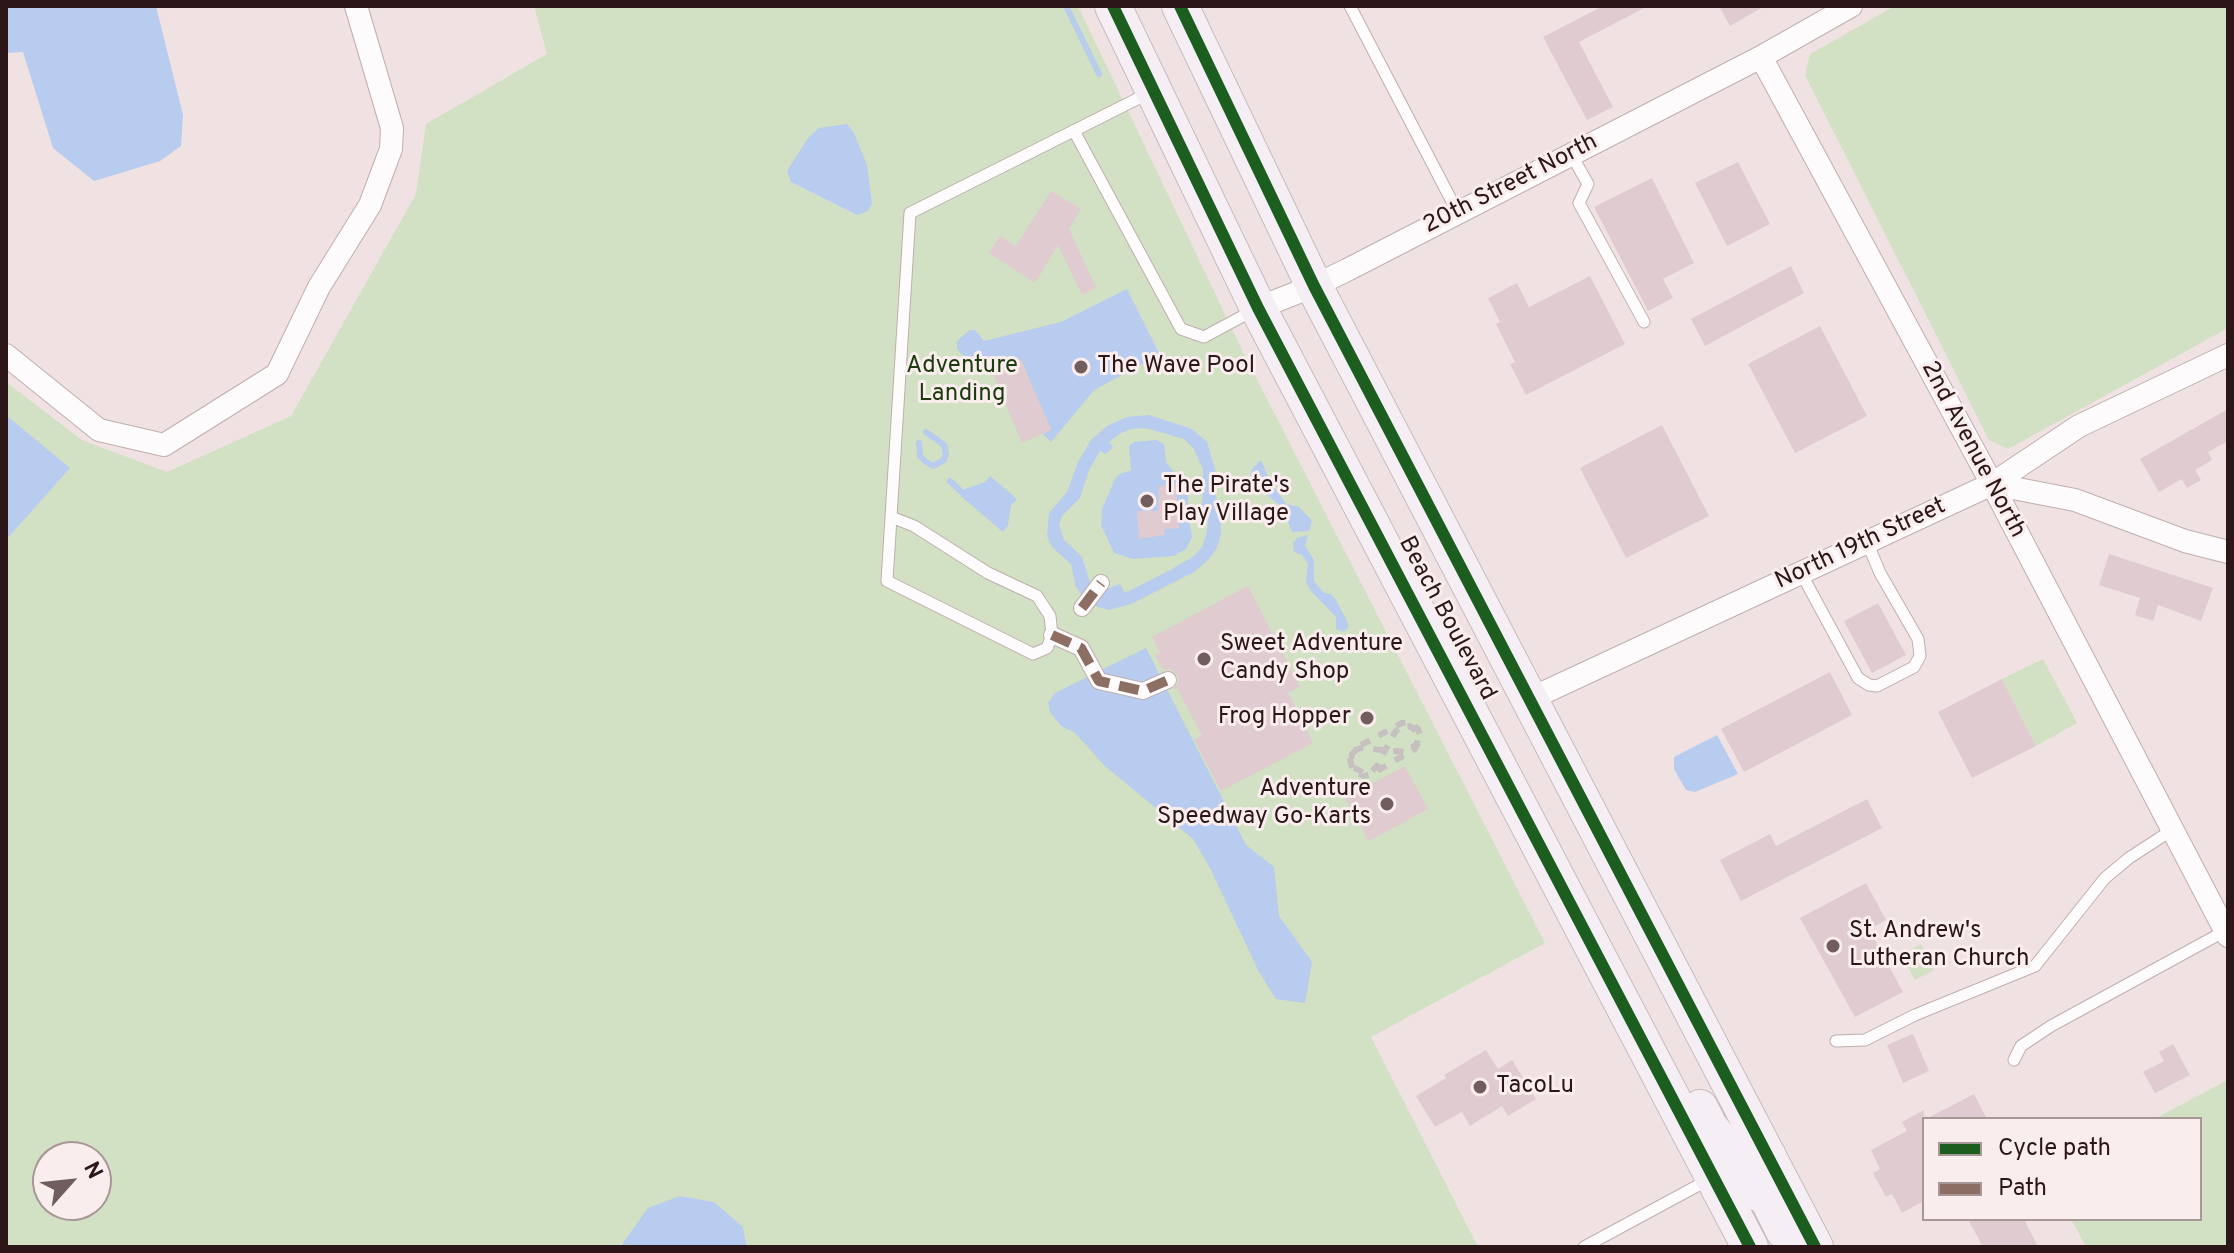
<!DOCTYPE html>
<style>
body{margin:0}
#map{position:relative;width:2234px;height:1253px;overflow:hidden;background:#f0e2e2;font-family:Overpass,sans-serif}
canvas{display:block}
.frame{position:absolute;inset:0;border:8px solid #2c1617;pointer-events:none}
.legend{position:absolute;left:1922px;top:1117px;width:280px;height:104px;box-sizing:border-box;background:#faeded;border:2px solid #a89797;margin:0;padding:10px 14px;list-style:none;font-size:24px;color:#2c1617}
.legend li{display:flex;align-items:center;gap:16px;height:40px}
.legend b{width:40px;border:2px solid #a89797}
.north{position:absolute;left:32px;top:1141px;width:80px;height:80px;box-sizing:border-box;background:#faeded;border:2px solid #a89797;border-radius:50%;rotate:63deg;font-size:22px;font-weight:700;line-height:32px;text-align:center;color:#2c1617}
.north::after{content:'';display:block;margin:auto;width:28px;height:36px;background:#715d5e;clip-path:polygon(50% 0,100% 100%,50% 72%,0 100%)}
</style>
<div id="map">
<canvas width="2234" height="1253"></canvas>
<div class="frame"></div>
<ul class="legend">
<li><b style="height:10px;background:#1b5e20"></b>Cycle path</li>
<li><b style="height:10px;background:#8d6e63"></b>Path</li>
</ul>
<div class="north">N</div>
</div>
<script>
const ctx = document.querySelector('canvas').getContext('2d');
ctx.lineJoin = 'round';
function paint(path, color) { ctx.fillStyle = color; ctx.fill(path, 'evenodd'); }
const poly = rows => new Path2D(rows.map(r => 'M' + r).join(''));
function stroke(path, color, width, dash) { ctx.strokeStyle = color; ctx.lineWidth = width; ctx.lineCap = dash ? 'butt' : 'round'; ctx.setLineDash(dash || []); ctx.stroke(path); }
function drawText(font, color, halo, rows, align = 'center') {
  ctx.font = font + ' Overpass,sans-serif'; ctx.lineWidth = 6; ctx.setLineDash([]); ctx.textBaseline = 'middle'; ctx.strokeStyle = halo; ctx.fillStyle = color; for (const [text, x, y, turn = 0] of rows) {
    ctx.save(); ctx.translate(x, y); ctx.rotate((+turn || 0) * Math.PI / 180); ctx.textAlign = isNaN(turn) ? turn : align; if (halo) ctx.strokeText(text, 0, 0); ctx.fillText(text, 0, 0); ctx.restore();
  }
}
paint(poly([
 [534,6,1078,6,1242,350,1545,943,1371,1037,1478,1247,747,1247,743,1227,620,1244,620,1247,6,1247,6,540,69,468,6,415,6,382,82,440,167,472,291,416,416,194,426,124,547,54],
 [48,1157,96,1157,96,1205,48,1205],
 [1895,6,2228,6,2228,328,2008,449,1989,440,1805,75,1810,54],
 [2043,659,2077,723,2036,746,2002,679],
 [1921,944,1934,970,1915,980,1901,954],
 [2228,1080,2228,1247,2086,1247,2071,1219,2200,1219,2200,1119,2154,1119]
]), '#d2e0c4');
paint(poly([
 [6,6,156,6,183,115,181,146,160,161,94,181,53,148,23,52,6,53],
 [847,124,854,133,867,165,872,203,868,211,857,215,791,182,787,171,808,138,819,128],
 [1127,289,1160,355,1094,390,1051,442,1043,434,1051,430,1021,360,992,372,986,362,968,361,957,349,957,341,970,330,975,330,984,341,1061,322],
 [6,415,70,468,6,540],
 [1149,415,1192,429,1207,442,1216,472,1215,491,1221,520,1221,533,1217,548,1208,560,1194,572,1131,604,1109,610,1095,606,1082,595,1076,587,1071,564,1052,547,1047,536,1049,513,1067,492,1078,462,1091,440,1107,426,1127,417],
 [1146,428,1184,439,1194,449,1203,469,1202,503,1197,505,1200,515,1205,513,1208,524,1206,536,1202,547,1194,556,1172,569,1125,593,1120,584,1099,592,1090,582,1082,557,1064,540,1059,525,1062,516,1080,498,1089,470,1100,451,1106,454,1113,447,1109,442,1121,433,1131,429],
 [1156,440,1164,444,1166,462,1177,476,1188,480,1188,513,1192,537,1186,549,1174,556,1133,559,1114,553,1101,525,1102,509,1115,479,1120,474,1131,470,1129,446,1134,442],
 [1261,460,1270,481,1286,504,1299,507,1312,521,1309,531,1292,532,1283,508,1252,483,1250,477,1252,469],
 [990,476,1017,499,1011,505,1008,525,1003,532,961,496,965,489,985,482],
 [1308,535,1305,546,1314,560,1314,581,1324,593,1331,594,1336,600,1348,623,1348,628,1343,632,1336,629,1336,617,1310,590,1306,581,1308,564,1302,555,1294,552,1293,543,1297,538],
 [1146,648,1246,845,1274,867,1279,916,1312,962,1305,1003,1276,999,1259,972,1210,868,1193,839,1105,766,1074,732,1061,726,1050,712,1048,703,1055,693],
 [1717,735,1738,774,1695,792,1686,790,1674,769,1674,757],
 [680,1196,714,1202,743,1227,747,1247,620,1247,648,1208]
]), '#b7ccef');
stroke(poly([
 [1066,6,1099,74],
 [919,443,920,456,926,462,933,466,944,460,946,454,944,445,926,432],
 [950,481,968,498]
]), '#b7ccef', 6);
paint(poly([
 [1603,6,1648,6,1579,42,1613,107,1587,120,1543,37],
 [1719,6,1765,6,1730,26],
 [1738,162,1770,224,1727,246,1695,183],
 [1652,178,1694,263,1663,279,1673,298,1648,311,1594,207],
 [1051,191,1081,209,1069,229,1096,288,1082,295,1058,245,1035,283,989,253,1000,236,1016,246],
 [1791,266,1804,293,1705,346,1691,319],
 [1590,276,1625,344,1526,395,1510,364,1515,362,1496,324,1500,322,1488,298,1517,283,1529,307],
 [1820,326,1867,416,1795,453,1748,364],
 [1021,359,1051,430,1022,443,992,372],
 [2228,409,2228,441,2208,452,2212,460,2195,470,2201,480,2187,488,2182,479,2159,492,2140,459],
 [1662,425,1709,516,1626,558,1580,468],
 [1176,485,1179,528,1164,529,1165,535,1139,539,1137,511,1158,511,1159,486],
 [2109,554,2213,588,2201,621,2158,605,2153,621,2135,615,2140,598,2099,585],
 [1248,586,1300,687,1288,693,1313,743,1221,791,1194,739,1202,736,1177,688,1173,690,1179,682,1178,675,1170,669,1163,670,1155,655,1160,653,1152,637],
 [1878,603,1906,655,1872,673,1844,621],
 [1830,672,1852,715,1744,772,1721,729],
 [2002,679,2036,746,1972,778,1938,712],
 [1405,766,1428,809,1369,841,1345,798],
 [1867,799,1882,828,1741,901,1720,860,1770,834,1776,846],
 [1866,883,1886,920,1869,929,1903,992,1855,1017,1800,918],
 [1913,1034,1929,1071,1903,1083,1887,1045],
 [2173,1044,2190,1075,2155,1093,2143,1072,2164,1061,2159,1052],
 [1486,1050,1498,1069,1512,1060,1536,1099,1508,1116,1502,1106,1470,1126,1462,1112,1435,1127,1416,1096,1446,1078,1444,1075],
 [1974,1094,1987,1119,1926,1119],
 [1924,1110,1924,1201,1902,1213,1892,1194,1886,1197,1873,1173,1880,1169,1871,1150,1907,1131,1902,1122],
 [1968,1219,2024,1219,2038,1247,1983,1247]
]), '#e0cbd0');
const service = poly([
 [1350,6,1458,213],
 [1074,131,1181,329,1204,337,1254,310],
 [1571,154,1588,184,1579,203,1644,322],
 [891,517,914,526,988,573,1037,596,1050,616,1052,635,1047,648,1033,654,887,581,910,213,1149,93],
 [1801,573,1858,678,1869,685,1877,686,1914,667,1920,656,1918,639,1880,573,1867,542],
 [1836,1041,1865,1040,1915,1015,2035,966,2105,878,2129,858,2172,830],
 [2014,1060,2021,1046,2051,1026,2225,931],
 [1584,1247,1710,1179]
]);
const pedestrian = poly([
 [1082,608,1101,583],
 [1052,635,1081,648,1099,681,1143,691,1168,680]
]);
const minor = poly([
 [1761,57,1992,484,2228,936],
 [1258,308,1314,286,1347,270,1761,57,1851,6],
 [6,355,99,430,164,445,277,374,319,287,370,205,391,149,392,128,356,6],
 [1992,484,2075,500,2185,541,2228,552],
 [1530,699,1992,484,2079,426,2228,355]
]);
const trunk = poly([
 [1113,6,1258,308,1750,1247],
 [1180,6,1314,286,1815,1247],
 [1700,1108,1709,1126,1726,1148,1744,1157,1768,1156],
 [1714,1177,1737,1183,1767,1197,1784,1231]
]);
stroke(service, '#c0afaf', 13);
stroke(pedestrian, '#c0afaf', 18);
stroke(minor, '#c0afaf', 24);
stroke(trunk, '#c7bdbd', 38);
stroke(service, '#fdfbfb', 11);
stroke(pedestrian, '#fdfbfb', 16);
stroke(minor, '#fdfbfb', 22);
stroke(trunk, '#f5eff5', 36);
stroke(poly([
 [1361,745,1402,723,1411,723,1418,729,1421,737,1415,749,1372,774,1364,776,1353,771,1349,756,1352,751,1361,748,1405,752,1417,744,1418,739,1416,731,1410,726,1402,726,1395,732,1377,766,1371,772,1364,773,1353,767,1351,761,1352,754,1361,745]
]), '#c6c0c1', 6, [10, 10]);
stroke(poly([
 [1082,608,1101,583],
 [1052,635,1081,648,1099,681,1143,691,1168,680]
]), '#8d6e63', 10, [20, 10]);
stroke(poly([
 [1113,6,1258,308,1750,1247],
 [1180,6,1314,286,1815,1247]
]), '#1b5e20', 12);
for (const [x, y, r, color] of [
 [1081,367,8,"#715d5e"],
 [1147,501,8,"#715d5e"],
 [1204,659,8,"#715d5e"],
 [1367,718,8,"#715d5e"],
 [1387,804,8,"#715d5e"],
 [1833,946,8,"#715d5e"],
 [1480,1087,8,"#715d5e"]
]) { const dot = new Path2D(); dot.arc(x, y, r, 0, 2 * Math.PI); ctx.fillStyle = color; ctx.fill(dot); stroke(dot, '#faeded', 3); }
drawText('24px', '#2c1617', '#faeded', [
 ["20th Street North",1511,185,-27],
 ["2nd Avenue North",1972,450,62],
 ["North 19th Street",1861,545,-25],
 ["Beach Boulevard",1446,619,62]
]);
drawText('24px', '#1b3a0d', '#faeded', [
 ["Adventure",962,367],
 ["Landing",962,395]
]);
drawText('24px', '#2c1617', '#faeded', [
 ["The Wave Pool",1097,367],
 ["The Pirate's",1163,487],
 ["Play Village",1163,515],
 ["Sweet Adventure",1220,645],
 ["Candy Shop",1220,673],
 ["Frog Hopper",1351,718,"right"],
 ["Adventure",1371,790,"right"],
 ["Speedway Go-Karts",1371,818,"right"],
 ["St. Andrew's",1849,932],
 ["Lutheran Church",1849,960],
 ["TacoLu",1496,1087]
], 'left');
</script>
